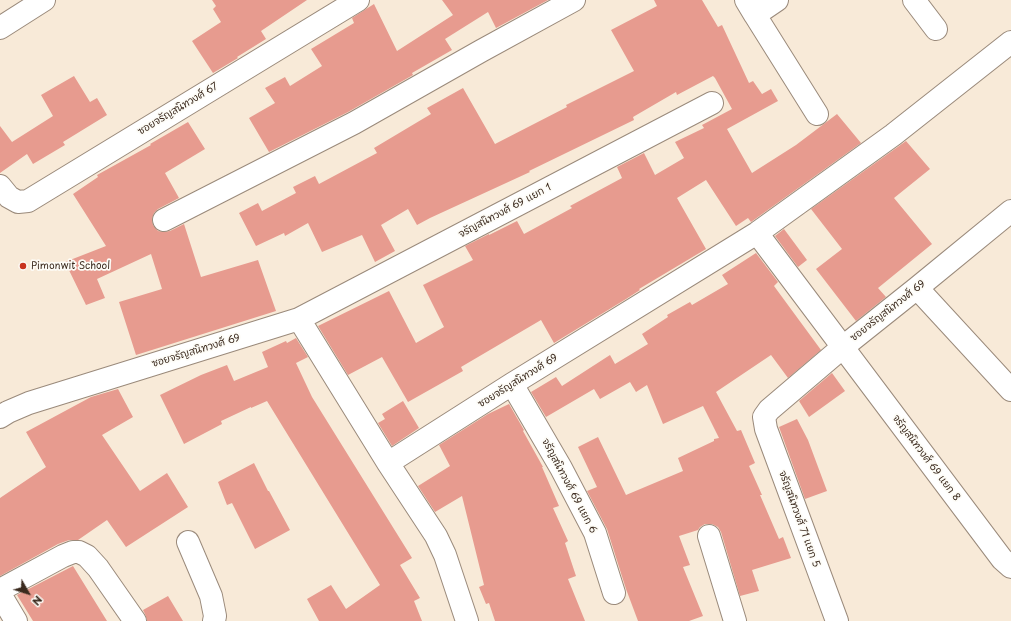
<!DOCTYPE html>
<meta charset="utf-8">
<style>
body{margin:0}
#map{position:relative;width:1011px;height:621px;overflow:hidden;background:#f8ead8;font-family:"Playpen Sans",sans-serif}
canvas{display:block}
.north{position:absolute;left:8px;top:573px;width:40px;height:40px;-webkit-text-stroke:3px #fdfcf7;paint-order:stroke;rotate:129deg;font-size:11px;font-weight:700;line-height:16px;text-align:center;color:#3b2a1e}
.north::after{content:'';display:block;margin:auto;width:14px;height:18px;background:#3b2a1e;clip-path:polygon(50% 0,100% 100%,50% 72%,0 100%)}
</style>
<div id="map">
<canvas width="1011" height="621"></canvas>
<div class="north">N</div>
</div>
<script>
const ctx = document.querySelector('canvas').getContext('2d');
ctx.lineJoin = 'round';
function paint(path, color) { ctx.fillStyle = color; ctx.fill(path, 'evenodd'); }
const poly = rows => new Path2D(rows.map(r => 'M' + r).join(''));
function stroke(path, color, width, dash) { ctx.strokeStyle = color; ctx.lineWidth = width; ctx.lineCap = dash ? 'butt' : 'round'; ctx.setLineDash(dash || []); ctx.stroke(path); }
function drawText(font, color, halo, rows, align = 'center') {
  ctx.font = font + ' "Playpen Sans","Playpen Sans Thai",sans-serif'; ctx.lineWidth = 3.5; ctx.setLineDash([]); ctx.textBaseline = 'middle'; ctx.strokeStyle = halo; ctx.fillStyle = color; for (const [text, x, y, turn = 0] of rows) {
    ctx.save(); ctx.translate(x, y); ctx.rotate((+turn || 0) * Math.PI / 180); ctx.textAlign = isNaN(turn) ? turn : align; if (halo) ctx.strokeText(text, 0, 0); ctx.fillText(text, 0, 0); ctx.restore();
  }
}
paint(poly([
 [212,0,307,0,261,31,266,39,237,57,238,58,213,73,192,41,221,22,213,9,216,6],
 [442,0,548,0,496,28,488,12,445,39,452,50,412,73,413,75,348,112,269,152,249,118,275,103,265,88,285,77,290,86,322,66,311,49,354,23,352,18,374,4,397,51,453,15],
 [654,0,702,0,718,27,722,25,749,83,753,81,762,94,771,89,778,101,727,129,752,173,796,145,837,114,861,143,751,222,748,218,736,226,706,180,677,198,706,249,639,289,640,290,626,299,554,343,541,320,461,367,463,371,408,402,382,357,348,375,318,326,389,291,416,343,444,327,423,285,473,260,465,246,489,234,489,235,517,221,524,234,572,208,570,206,622,178,617,167,644,153,655,175,684,158,675,142,704,128,702,125,732,109,715,78,713,76,677,95,676,92,633,117,634,120,529,171,530,172,430,218,417,225,408,209,381,225,395,251,375,262,362,235,322,252,308,223,285,236,284,233,256,246,239,213,258,203,262,211,296,193,293,187,315,176,319,184,377,153,374,148,431,114,427,108,463,88,495,144,567,107,566,105,634,71,611,30,657,6],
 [74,76,90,102,97,98,107,115,63,142,65,145,33,164,27,154,0,173,0,126,12,142,53,116,41,95],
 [188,122,205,149,165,173,179,198,158,209,154,213,152,219,153,225,158,231,164,232,170,231,184,224,201,277,258,260,276,311,136,355,119,302,162,289,151,254,97,279,105,298,86,305,65,262,106,246,73,194,98,177,97,175,151,145,150,144],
 [906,141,930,169,894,198,932,244,878,288,886,297,856,321,816,269,842,249,811,209],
 [784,229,807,260,798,267,775,236],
 [756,253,778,282,774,286,821,350,788,378,771,355,716,392,737,431,741,430,755,463,749,466,762,495,760,495,779,539,783,537,791,558,752,570,759,591,740,596,721,532,718,527,712,524,705,524,700,527,698,530,679,536,690,565,683,567,703,616,689,621,638,621,626,589,607,529,587,491,597,487,578,447,598,437,626,495,683,471,678,458,714,441,714,439,719,438,703,406,663,424,647,385,636,392,630,382,600,399,594,389,546,417,531,392,556,377,562,386,610,355,615,364,648,344,642,334,668,317,667,315,690,302,692,305,728,284,722,275],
 [296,338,308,357,296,363,312,397,412,558,400,565,420,598,414,601,422,621,319,621,307,599,331,585,346,609,380,585,267,401,251,408,251,407,221,421,222,424,184,444,160,395,201,375,227,365,234,381,268,367,262,352,286,341,287,343],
 [832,373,845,391,809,417,799,401],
 [118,389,133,417,102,435,140,491,167,473,188,507,126,547,107,520,78,540,69,540,58,544,0,576,0,498,46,467,26,432,91,397],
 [403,401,419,428,392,446,378,423,385,419,382,414],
 [509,404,524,430,523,431,543,467,542,467,559,506,553,508,568,541,565,543,576,576,568,579,585,621,495,621,489,603,486,604,479,587,484,585,462,496,435,512,418,486,450,466,439,445,488,414],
 [797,419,808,440,827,491,805,499,779,427],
 [254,463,268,491,269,491,290,530,255,549,232,503,227,505,218,482],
 [73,566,107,621,33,621,17,595],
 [168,596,183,621,147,621,145,614,143,610]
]), '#e79b8f');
const street = poly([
 [746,0,755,15,777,0],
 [914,0,936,29],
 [755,15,817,114],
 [0,186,9,197,18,202,28,201,358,0],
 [164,220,354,123,481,51,574,0],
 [757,233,1002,559,1011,567],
 [917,288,1011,390],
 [299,319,388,463,436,536,445,555,467,621],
 [512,384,561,468,595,533,614,593],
 [0,417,8,412,29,403,299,319,712,103],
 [388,463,512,384,757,233,893,135,1011,42],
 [709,536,735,621],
 [188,542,211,596,215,616,214,621],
 [0,590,63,556,73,552,79,552,87,556,98,568,135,621],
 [0,594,16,621],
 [837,621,766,429,764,417,769,410,843,347,917,288,1011,211]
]);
const primary = poly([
 [0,28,44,0]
]);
stroke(street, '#9a8a7b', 24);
stroke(primary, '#9a8a7b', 24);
stroke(street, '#fff', 22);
stroke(primary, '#fff', 22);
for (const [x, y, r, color] of [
 [23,266,4,"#c8321e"]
]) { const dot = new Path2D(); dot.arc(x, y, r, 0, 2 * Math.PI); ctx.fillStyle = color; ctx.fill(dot); stroke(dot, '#fdfcf7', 1.5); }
drawText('10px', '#3b2a1e', '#fdfcf7', [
 ["ซอยจรัญสนิทวงศ์ 67",178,109,-31],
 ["จรัญสนิทวงศ์ 69 แยก 1",505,211,-28],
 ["ซอยจรัญสนิทวงศ์ 69",888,311,-38],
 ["ซอยจรัญสนิทวงศ์ 69",196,351,-17],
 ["ซอยจรัญสนิทวงศ์ 69",518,381,-32],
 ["จรัญสนิทวงศ์ 69 แยก 8",926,458,53],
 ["จรัญสนิทวงศ์ 69 แยก 6",569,486,62],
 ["จรัญสนิทวงศ์ 71 แยก 5",799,519,70]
]);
drawText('10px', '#3b2a1e', '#fdfcf7', [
 ["Pimonwit School",31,266]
], 'left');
</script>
